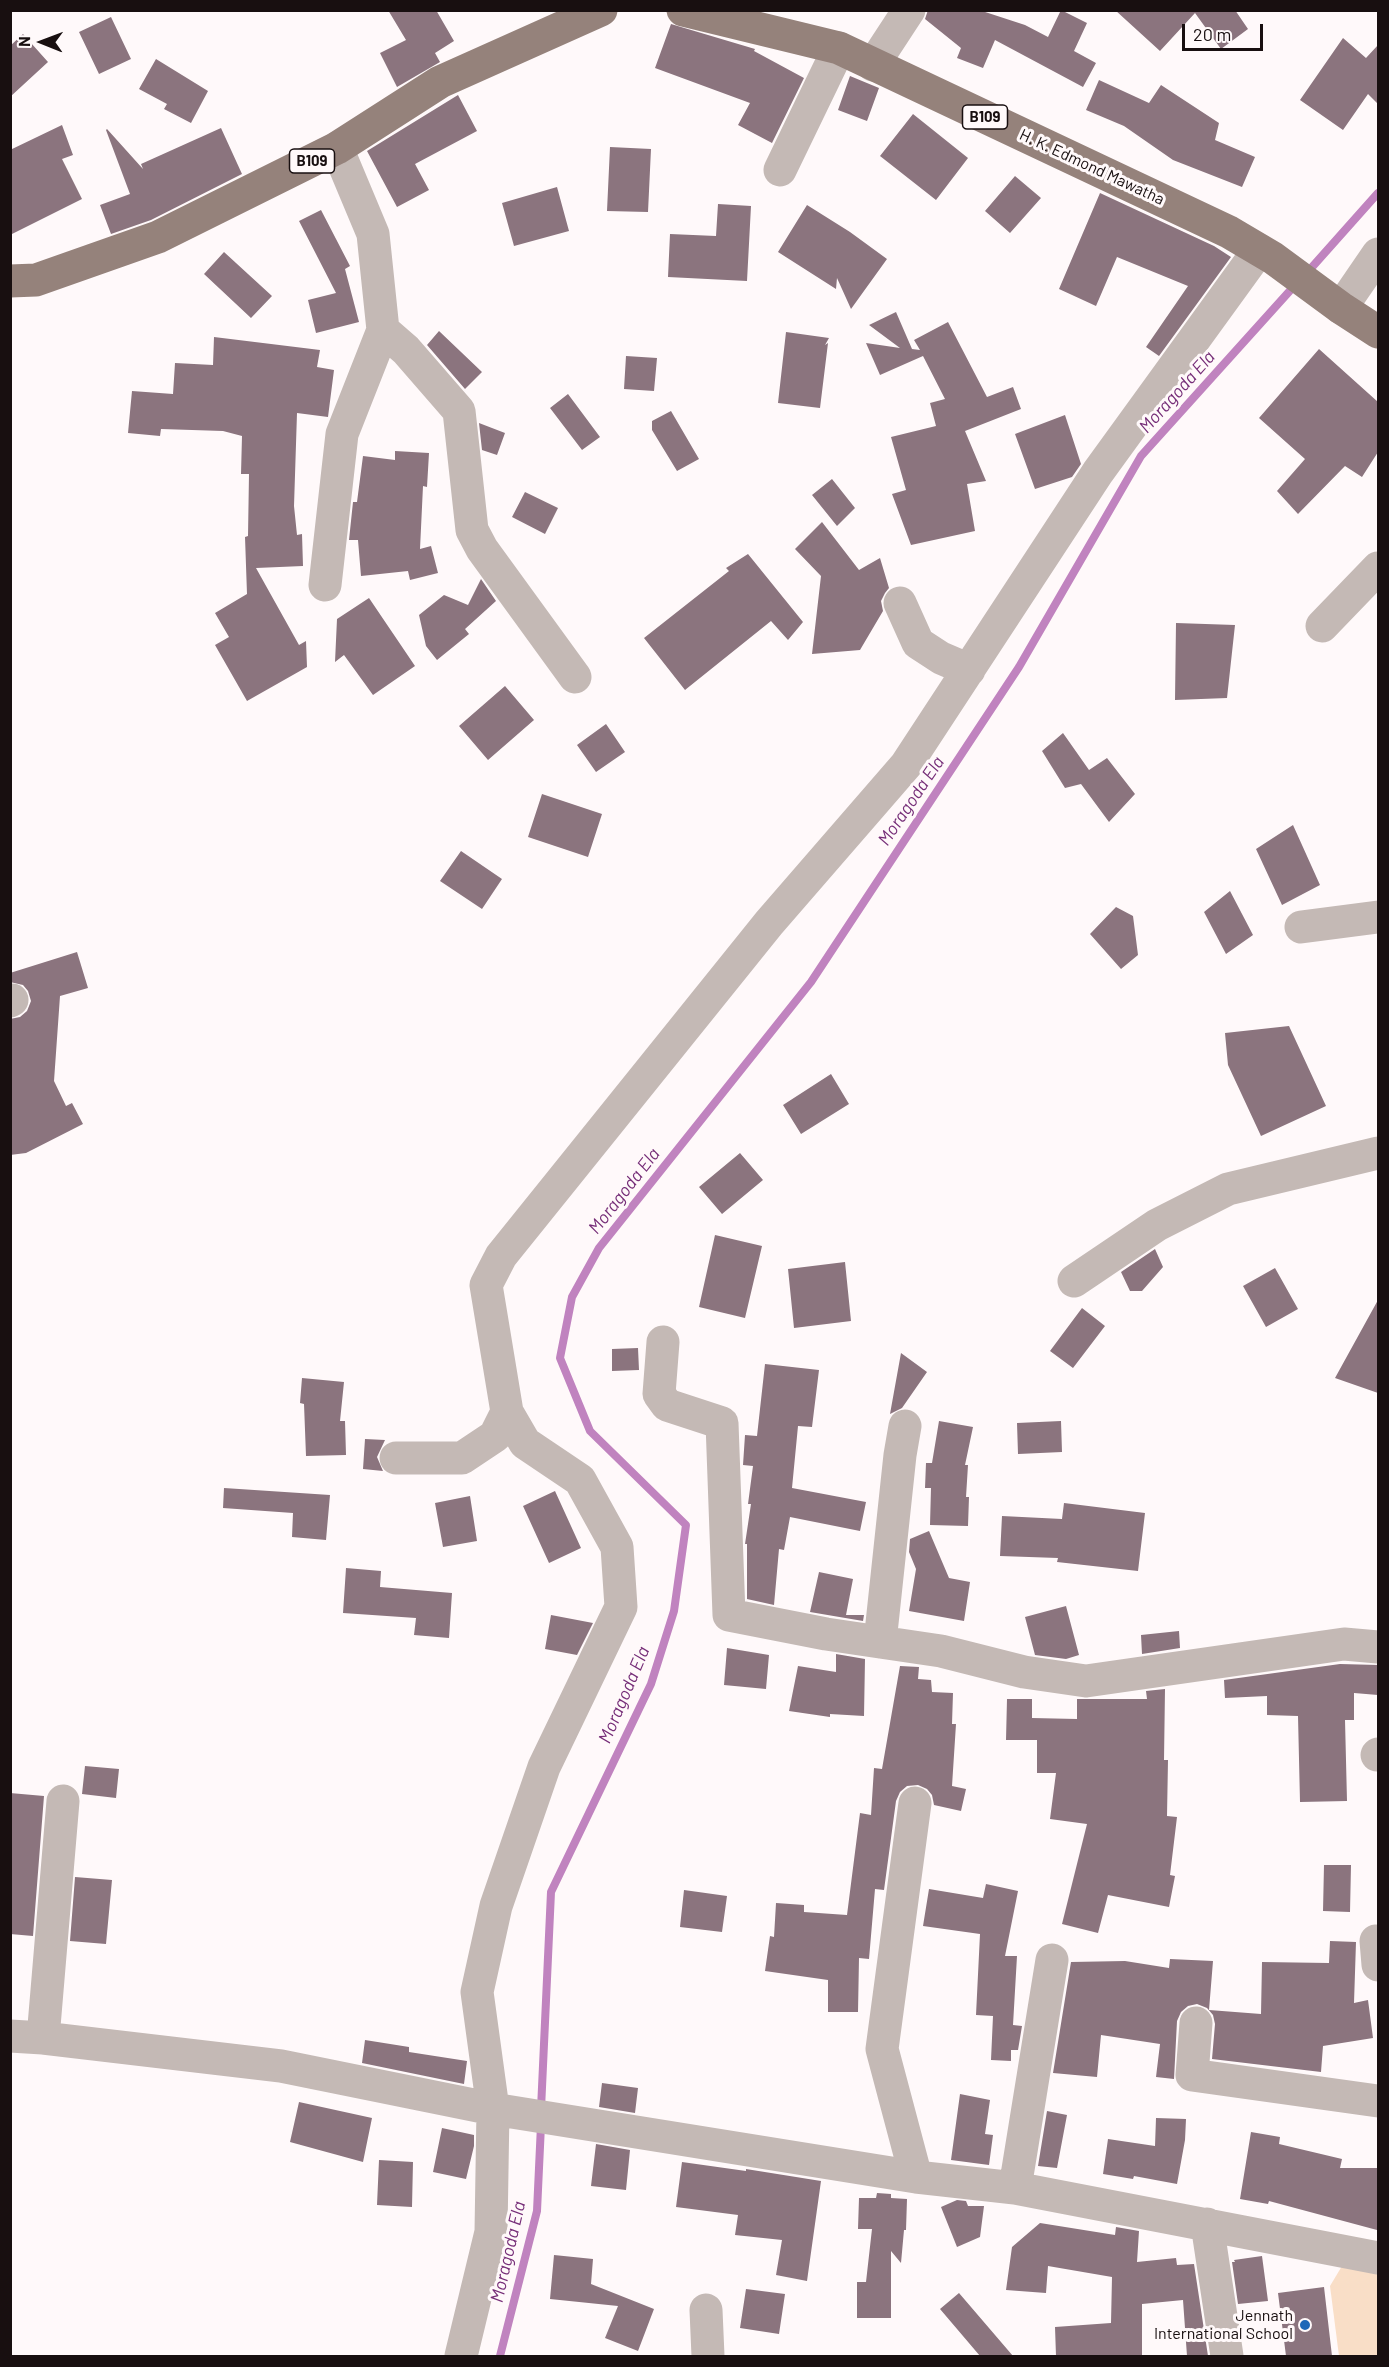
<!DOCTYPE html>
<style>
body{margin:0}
#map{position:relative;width:1389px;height:2367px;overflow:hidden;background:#fff9fa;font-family:Barlow,sans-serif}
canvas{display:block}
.frame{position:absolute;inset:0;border:12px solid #180f10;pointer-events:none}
.north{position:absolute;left:12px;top:12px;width:60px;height:60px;-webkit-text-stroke:4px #fff9fa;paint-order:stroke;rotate:271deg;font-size:16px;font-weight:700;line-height:24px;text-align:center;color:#180f10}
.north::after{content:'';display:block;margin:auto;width:21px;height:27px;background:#180f10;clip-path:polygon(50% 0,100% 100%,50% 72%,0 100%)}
.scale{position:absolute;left:1182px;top:24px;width:81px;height:27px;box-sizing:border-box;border:3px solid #180f10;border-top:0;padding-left:8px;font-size:18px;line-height:21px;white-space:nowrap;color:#180f10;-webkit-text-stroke:4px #fff9fa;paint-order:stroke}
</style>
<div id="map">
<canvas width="1389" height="2367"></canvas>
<div class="frame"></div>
<div class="north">N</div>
<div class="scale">20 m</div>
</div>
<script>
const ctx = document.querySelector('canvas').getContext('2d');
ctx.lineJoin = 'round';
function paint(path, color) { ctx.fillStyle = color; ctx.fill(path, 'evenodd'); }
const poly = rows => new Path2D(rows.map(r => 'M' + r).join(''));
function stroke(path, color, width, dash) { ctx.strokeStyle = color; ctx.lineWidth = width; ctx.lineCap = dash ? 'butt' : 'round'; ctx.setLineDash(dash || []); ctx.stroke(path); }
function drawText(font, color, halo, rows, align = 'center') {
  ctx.font = font + ' Barlow,sans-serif'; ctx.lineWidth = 6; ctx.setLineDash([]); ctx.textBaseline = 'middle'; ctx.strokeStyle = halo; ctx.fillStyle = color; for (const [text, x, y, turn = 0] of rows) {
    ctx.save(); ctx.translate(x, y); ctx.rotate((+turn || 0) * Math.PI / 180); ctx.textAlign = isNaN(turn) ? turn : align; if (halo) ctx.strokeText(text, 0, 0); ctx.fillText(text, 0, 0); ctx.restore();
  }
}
paint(poly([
 [1348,2256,1378,2262,1378,2356,1339,2356,1330,2286]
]), '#f9dec7');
stroke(poly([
 [1305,275,1378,193],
 [541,2109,551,1892,651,1684,674,1611,686,1525,590,1431,560,1358,572,1297,599,1248,811,982,1019,667,1141,456,1296,284],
 [500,2356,537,2211,541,2125]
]), '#c083bf', 8);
paint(poly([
 [388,10,436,10,454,41,435,53,440,62,397,87,380,53,406,40],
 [928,10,979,10,1025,25,1048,37,1061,10,1087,23,1074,51,1096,63,1083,87,995,40,983,68,957,58,961,48,925,19],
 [1115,10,1235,10,1248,29,1221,49,1195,13,1160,51],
 [111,17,131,59,99,74,79,32],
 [671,24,755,49,754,51,804,78,772,143,738,125,750,103,655,68],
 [23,34,48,62,10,97,10,46],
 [1343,38,1366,58,1378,45,1378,104,1368,94,1343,130,1300,100],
 [156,59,208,91,191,123,164,109,167,104,139,89],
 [850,76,879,88,867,121,838,110],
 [1099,80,1149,103,1161,85,1219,123,1215,140,1255,157,1242,187,1173,160,1124,126,1086,110],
 [458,95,477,131,415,164,429,190,397,207,367,151],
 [913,114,968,158,936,200,880,156],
 [62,125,73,155,62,159,82,199,10,235,10,150],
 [221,128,242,174,151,220,111,234,100,205,130,194,106,130,107,129,143,169,141,164],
 [610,147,651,149,648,212,607,211],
 [1015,176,1041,198,1010,233,985,211],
 [557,187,569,231,514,246,502,203],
 [1100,193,1214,246,1231,257,1159,356,1146,347,1188,286,1117,257,1096,306,1059,289],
 [718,204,751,206,747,281,668,277,670,234,716,236],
 [807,205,850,232,887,259,851,309,837,278,836,289,778,252],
 [321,210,350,266,345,269,359,322,316,333,308,300,336,293,299,221],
 [224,252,272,296,251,318,204,274],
 [896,312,912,349,920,350,914,340,948,322,987,397,1013,387,1021,409,965,431,986,481,967,484,975,531,911,545,892,494,906,490,891,437,936,426,930,403,945,399,923,356,880,375,866,343,900,348,869,325],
 [439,331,482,372,465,389,427,345],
 [786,332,829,338,825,345,828,343,820,408,778,403],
 [214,337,320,350,317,367,334,370,328,417,297,413,294,506,297,535,302,534,303,566,256,568,299,645,306,641,307,667,247,701,215,645,229,637,215,613,247,594,245,537,248,536,249,474,241,474,242,436,223,431,161,429,160,436,128,433,132,391,173,394,175,363,213,365],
 [1319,349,1378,402,1378,452,1362,477,1345,466,1298,514,1277,491,1305,459,1259,418],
 [626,356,657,358,654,391,624,389],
 [568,394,600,437,582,450,550,408],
 [671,411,699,459,677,471,652,430,652,421],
 [1065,415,1081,464,1072,477,1035,489,1015,434],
 [479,423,505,433,497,455,482,450],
 [395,451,429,453,427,487,423,486,420,549,431,546,438,573,410,580,408,571,361,576,358,540,349,540,353,502,357,502,363,456,395,460],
 [832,479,855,508,837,526,812,495],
 [525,492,558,508,545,534,512,517],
 [822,522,859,570,880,558,889,588,885,593,881,601,883,611,860,650,812,654,821,576,795,549],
 [748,554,803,622,788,640,771,621,685,690,644,638,729,571,726,568],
 [481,579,496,601,465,629,469,634,437,660,426,646,419,615,444,595,468,605],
 [369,598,415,666,373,695,344,655,335,662,337,619],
 [1176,623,1235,625,1227,698,1175,700],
 [505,686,534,720,488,760,459,726],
 [606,724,625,752,596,772,577,745],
 [1063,733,1089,770,1107,758,1135,794,1109,822,1081,784,1065,788,1042,751],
 [542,794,602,814,588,857,528,837],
 [1293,825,1320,885,1282,905,1256,849],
 [461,851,502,879,482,909,440,881],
 [1230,891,1253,935,1226,954,1204,912],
 [1116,907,1133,916,1138,955,1121,969,1090,934],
 [77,952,88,988,60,996,54,1081,66,1106,72,1103,83,1124,26,1153,10,1155,10,1019,20,1017,27,1011,31,1001,28,991,23,985,10,982,10,973],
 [1289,1026,1326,1106,1261,1136,1228,1065,1225,1033],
 [831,1074,849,1104,801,1134,783,1105],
 [740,1153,763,1180,722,1214,699,1187],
 [715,1235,762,1246,745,1318,699,1307],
 [1155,1249,1163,1267,1142,1291,1130,1291,1121,1272],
 [845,1262,851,1321,794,1328,788,1269],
 [1275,1268,1298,1309,1266,1327,1243,1286],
 [1378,1300,1378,1393,1335,1378],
 [1082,1308,1105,1326,1073,1368,1050,1351],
 [638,1348,639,1370,612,1371,612,1349],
 [901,1353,927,1372,902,1408,890,1414],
 [765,1364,819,1370,812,1427,798,1426,792,1488,866,1502,860,1531,790,1517,784,1550,779,1549,774,1605,747,1599,747,1544,745,1544,751,1504,748,1504,753,1466,743,1465,745,1435,757,1436],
 [302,1378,344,1382,340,1421,345,1421,346,1455,306,1456,304,1404,300,1403],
 [939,1421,973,1427,965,1465,968,1465,966,1497,969,1497,968,1526,930,1525,931,1488,925,1488,926,1463,932,1463],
 [1061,1421,1062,1452,1018,1454,1017,1423],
 [365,1439,385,1440,377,1457,383,1471,363,1469],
 [224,1488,330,1495,326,1540,292,1537,293,1513,223,1508],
 [555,1491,581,1548,549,1563,523,1506],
 [470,1496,477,1541,443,1547,435,1503],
 [1064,1503,1145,1513,1138,1571,1057,1562,1058,1558,1000,1556,1002,1516,1062,1519],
 [929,1531,949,1578,970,1582,964,1621,909,1611,916,1569,909,1552,910,1539],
 [346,1568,381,1571,380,1587,452,1593,449,1638,414,1635,416,1618,343,1613],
 [819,1572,853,1579,846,1615,864,1615,863,1621,810,1612],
 [1066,1606,1079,1655,1066,1659,1035,1655,1025,1617],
 [551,1615,593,1623,577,1655,545,1649],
 [1179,1631,1180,1648,1142,1654,1141,1635],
 [727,1648,769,1655,766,1689,724,1685],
 [836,1654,865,1659,864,1716,830,1714,830,1717,789,1711,798,1666,836,1672],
 [1340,1664,1378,1665,1378,1695,1354,1693,1354,1720,1345,1720,1347,1801,1300,1802,1298,1716,1267,1715,1267,1696,1225,1698,1224,1680],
 [900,1666,919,1667,918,1679,931,1680,932,1692,953,1693,952,1724,956,1724,952,1786,966,1789,961,1811,934,1805,932,1795,927,1789,918,1785,907,1786,900,1792,896,1801,884,1890,875,1889,869,1959,859,1958,858,2012,828,2012,828,1980,765,1971,770,1936,774,1937,776,1903,804,1905,804,1912,847,1915,860,1813,871,1815,874,1768,882,1769],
 [1165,1689,1164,1760,1168,1760,1167,1816,1177,1817,1170,1875,1175,1876,1169,1907,1108,1895,1098,1933,1062,1924,1087,1824,1050,1819,1056,1773,1037,1773,1037,1740,1006,1740,1007,1699,1032,1699,1032,1718,1077,1719,1077,1699,1147,1699,1146,1691],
 [85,1766,119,1769,116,1798,82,1794],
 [10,1793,44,1796,33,1936,10,1934],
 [1324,1865,1351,1865,1350,1912,1323,1911],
 [75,1877,112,1880,106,1944,70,1941],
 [986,1884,1018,1891,1005,1956,1017,1956,1013,2025,1022,2026,1018,2050,1011,2050,1011,2061,991,2060,993,2016,976,2015,980,1934,923,1926,929,1889,983,1898],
 [684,1890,727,1896,722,1932,680,1927],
 [1330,1941,1356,1942,1354,2003,1368,2000,1373,2038,1323,2046,1321,2072,1212,2059,1215,2024,1213,2015,1207,2008,1197,2004,1188,2006,1181,2012,1177,2021,1174,2079,1156,2077,1160,2044,1101,2035,1097,2077,1053,2073,1071,1962,1125,1961,1169,1968,1170,1959,1213,1961,1209,2010,1261,2014,1262,1962,1329,1963],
 [365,2040,409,2047,409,2052,467,2061,464,2084,362,2063],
 [602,2083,638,2088,635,2113,599,2107],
 [960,2094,990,2100,985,2134,993,2135,989,2165,951,2160],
 [299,2102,372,2118,363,2162,290,2142],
 [1047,2111,1067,2115,1057,2168,1038,2166],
 [1156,2118,1186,2119,1185,2140,1177,2184,1134,2176,1133,2179,1103,2174,1108,2139,1155,2146],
 [442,2128,474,2135,474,2146,466,2179,433,2172],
 [1251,2132,1280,2137,1279,2144,1342,2159,1340,2168,1377,2168,1377,2230,1269,2201,1268,2204,1240,2199],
 [596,2144,630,2150,626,2190,591,2186],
 [379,2160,413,2162,412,2207,377,2205],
 [682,2162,746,2171,746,2169,821,2181,807,2281,776,2275,782,2240,735,2235,738,2215,676,2207],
 [877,2193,891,2194,891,2198,907,2199,906,2230,904,2230,901,2263,891,2251,891,2318,857,2318,857,2282,866,2282,872,2229,858,2229,859,2198,876,2198],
 [957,2200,966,2201,968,2206,984,2206,980,2237,957,2247,941,2207],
 [1040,2223,1115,2235,1116,2227,1139,2231,1137,2262,1176,2258,1177,2265,1194,2264,1208,2356,1187,2356,1183,2300,1142,2304,1142,2356,1056,2356,1055,2327,1111,2323,1112,2277,1048,2266,1046,2293,1006,2290,1012,2247],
 [554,2255,593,2259,591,2284,654,2309,638,2351,605,2338,618,2306,550,2299],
 [1262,2256,1268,2301,1238,2304,1232,2262,1235,2262,1234,2260],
 [1324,2287,1332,2356,1286,2356,1278,2293],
 [746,2289,785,2294,779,2334,740,2328],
 [959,2293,1013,2356,980,2356,940,2309]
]), '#8b747e');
stroke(poly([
 [873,65,909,10],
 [780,170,839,48],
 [1341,308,1378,254],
 [383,330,406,350,459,411,472,530,482,549,575,677],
 [325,585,342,434,383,330,373,234,337,148],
 [900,603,918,643,941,658,969,670],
 [1322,626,1378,568],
 [1301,927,1378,917],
 [10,1001,12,1000],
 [1074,1281,1157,1225,1228,1189,1378,1153],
 [663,1342,659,1394,667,1405,722,1423,729,1615,826,1634,880,1642],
 [905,1426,900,1455,880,1642,941,1651,1024,1672,1086,1681,1344,1644,1378,1647],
 [396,1458,462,1458,495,1436,507,1412,486,1285,501,1256,769,923,906,765,1098,472,1259,250],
 [1377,1755,1378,1754],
 [915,1803,882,2049,916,2177],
 [1376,1941,1378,1965],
 [1196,2023,1192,2075,1378,2101],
 [10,2036,43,2038,281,2066,493,2109,916,2177,1015,2188,1378,2258],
 [43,2038,63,1801],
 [1015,2188,1052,1960],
 [1207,2224,1227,2356],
 [706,2310,708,2356],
 [461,2356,491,2232,493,2109,477,1992,496,1906,544,1767,621,1607,617,1547,580,1480,525,1443,507,1412]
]), '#c4b9b5', 33);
stroke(poly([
 [683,10,839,48,1229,232,1273,258,1341,308,1378,332],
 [10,281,36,280,158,237,337,148,440,82,601,10]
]), '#95827b', 33);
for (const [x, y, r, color] of [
 [1305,2325,6,"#1f68b8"]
]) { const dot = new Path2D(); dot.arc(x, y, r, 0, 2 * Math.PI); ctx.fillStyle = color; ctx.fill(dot); stroke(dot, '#fff9fa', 2); }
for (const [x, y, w] of [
 [985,117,45],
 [312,161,45]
]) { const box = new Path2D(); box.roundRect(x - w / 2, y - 12, w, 24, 4.5); ctx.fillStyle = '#fff9fa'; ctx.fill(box); stroke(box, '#180f10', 1.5); }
drawText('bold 15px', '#180f10', null, [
 ["B109",985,117],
 ["B109",312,161]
]);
drawText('16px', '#180f10', '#fff9fa', [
 ["H. K. Edmond Mawatha",1092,167,25]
]);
drawText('16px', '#180f10', '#fff9fa', [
 ["Jennath",1293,2316],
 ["International School",1293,2334]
], 'right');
drawText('italic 18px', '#762e78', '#fff9fa', [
 ["Moragoda Ela",1177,392,-48],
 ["Moragoda Ela",911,801,-56],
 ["Moragoda Ela",624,1191,-52],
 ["Moragoda Ela",624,1695,-67],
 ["Moragoda Ela",508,2252,-77]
]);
</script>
